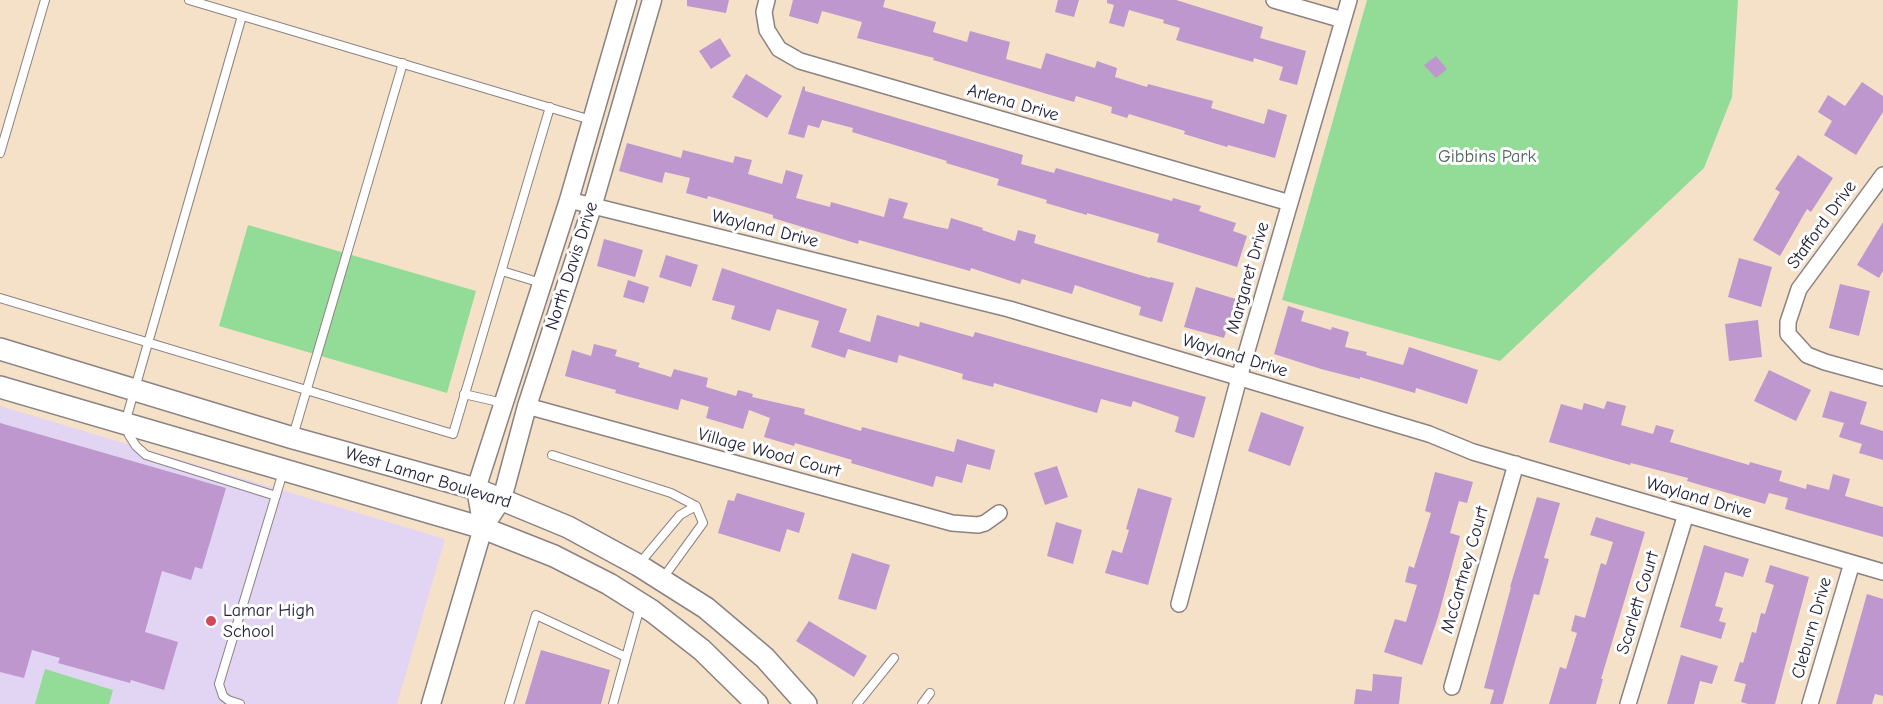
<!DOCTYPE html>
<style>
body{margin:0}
canvas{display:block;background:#f5e1c8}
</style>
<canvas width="1883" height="704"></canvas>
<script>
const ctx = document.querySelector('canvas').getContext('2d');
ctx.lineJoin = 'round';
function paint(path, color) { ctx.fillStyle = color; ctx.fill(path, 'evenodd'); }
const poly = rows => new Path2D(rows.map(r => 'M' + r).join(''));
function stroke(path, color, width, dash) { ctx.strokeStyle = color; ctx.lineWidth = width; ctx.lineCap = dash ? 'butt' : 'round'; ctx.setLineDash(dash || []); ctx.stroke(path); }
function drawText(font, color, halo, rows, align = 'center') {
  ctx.font = font + ' "Comic Neue",sans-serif'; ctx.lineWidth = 6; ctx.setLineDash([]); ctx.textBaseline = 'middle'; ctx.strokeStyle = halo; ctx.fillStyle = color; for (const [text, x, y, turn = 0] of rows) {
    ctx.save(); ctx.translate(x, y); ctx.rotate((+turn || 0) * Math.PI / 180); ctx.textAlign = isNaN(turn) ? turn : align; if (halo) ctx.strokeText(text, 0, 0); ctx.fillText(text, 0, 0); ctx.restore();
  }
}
paint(poly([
 [0,406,445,539,397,704,0,704]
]), '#e2d4f3');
paint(poly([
 [1367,0,1738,0,1732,97,1704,168,1500,361,1282,300],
 [248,225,476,291,447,393,219,326],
 [45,669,113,690,109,704,35,704]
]), '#93dc97');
paint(poly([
 [687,0,729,0,726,13,687,6],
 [793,0,885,0,883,7,936,22,933,32,967,42,970,31,1010,42,1006,59,1041,69,1046,53,1095,68,1097,61,1117,68,1115,77,1147,87,1148,84,1213,101,1211,108,1264,124,1268,109,1287,115,1275,158,1228,145,1227,147,1184,134,1185,131,1129,114,1127,118,1111,113,1112,107,1076,96,1074,102,933,60,934,58,857,38,862,22,822,11,818,24,789,16],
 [1058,0,1079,0,1074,17,1055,12],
 [1107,0,1176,0,1263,27,1260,38,1306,51,1297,85,1279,80,1283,67,1254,58,1253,62,1176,40,1180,28,1163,23,1164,20,1129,10,1124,27,1109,23,1114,5,1107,3],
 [720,38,731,56,711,69,699,51],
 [1436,56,1447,69,1436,78,1424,65],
 [746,74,782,96,767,118,732,97],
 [1862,82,1883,96,1883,112,1856,155,1824,135,1832,121,1818,112,1828,95,1845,106],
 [803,86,805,87,805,91,1023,155,1021,164,1054,173,1056,168,1172,201,1173,198,1201,206,1199,211,1236,223,1233,231,1247,236,1237,267,1157,242,1159,234,1087,213,1087,215,1046,203,1047,200,997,185,999,179,946,163,947,161,852,132,853,128,822,120,819,128,808,125,804,138,788,134],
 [627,143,681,158,683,150,733,163,735,156,752,160,748,174,782,184,786,170,803,175,796,198,830,207,831,202,884,217,889,198,908,203,903,218,938,227,948,229,951,218,983,228,982,230,1015,241,1018,230,1036,235,1034,243,1150,278,1150,277,1174,283,1162,322,1139,315,1141,307,1075,285,1072,294,1022,279,1020,284,971,268,970,271,859,240,858,244,773,218,773,215,708,196,707,199,686,193,690,178,665,172,662,183,619,171],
 [1798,155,1833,178,1811,212,1807,209,1780,256,1753,240,1780,192,1775,189],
 [1883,222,1883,271,1879,278,1857,265],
 [604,239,643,250,635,277,597,266],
 [666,255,698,265,691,287,659,277],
 [1739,258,1772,267,1761,307,1728,297],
 [722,268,847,309,839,332,870,342,877,315,919,327,920,322,973,337,975,332,1206,397,1194,438,1175,432,1179,417,1133,401,1131,407,1101,399,1097,413,994,383,993,387,962,379,963,374,899,355,897,363,848,349,845,358,811,347,819,321,777,309,770,331,731,319,735,306,712,300],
 [628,280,649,287,644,303,623,297],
 [1840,284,1870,291,1859,336,1829,328],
 [1196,287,1236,299,1224,338,1184,327],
 [1288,306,1304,311,1301,321,1331,330,1332,327,1349,332,1345,347,1367,352,1366,355,1403,365,1409,347,1478,370,1467,404,1416,388,1415,393,1360,377,1360,379,1321,369,1274,354],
 [1758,320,1762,357,1729,361,1725,324],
 [594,344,617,350,615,356,640,363,638,367,671,377,674,369,708,378,706,387,736,396,738,390,753,394,752,397,805,409,804,414,861,431,862,427,954,452,957,439,995,450,990,470,967,464,962,483,936,476,933,487,851,463,852,460,795,443,794,446,764,437,770,418,749,410,743,429,706,418,709,407,681,399,678,410,615,393,616,390,565,376,572,350,591,356],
 [1769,370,1811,390,1796,421,1754,401],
 [1830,391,1867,402,1860,424,1883,431,1883,460,1859,453,1862,444,1839,437,1844,423,1822,417],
 [1607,401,1626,406,1621,425,1653,434,1656,425,1674,430,1670,442,1749,465,1750,462,1782,471,1779,481,1806,489,1807,484,1829,490,1833,474,1850,479,1845,496,1883,507,1883,537,1785,509,1788,498,1769,493,1765,504,1687,481,1688,478,1631,463,1630,465,1549,442,1561,404,1582,410,1584,403,1604,409],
 [1261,412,1304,427,1290,466,1248,451],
 [0,423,226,488,202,569,195,567,191,580,162,571,145,632,178,642,164,690,131,680,130,683,58,663,60,658,32,650,24,678,0,672],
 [1057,466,1068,497,1045,505,1034,473],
 [1435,472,1473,482,1467,503,1459,501,1450,533,1460,536,1438,617,1422,665,1384,652,1395,619,1406,622,1417,585,1405,582,1409,566,1414,568,1431,513,1425,511],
 [1138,488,1172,498,1148,585,1105,573,1112,550,1122,553,1129,530,1126,529],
 [737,493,805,513,799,533,787,529,780,552,718,533,728,500,734,501],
 [1537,497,1560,503,1544,558,1549,559,1539,595,1534,594,1503,704,1490,704,1494,690,1484,688,1511,587,1510,587],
 [1596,517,1645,532,1601,679,1603,679,1596,704,1549,704,1560,667,1566,669,1577,633,1571,631,1575,615,1585,618,1601,563,1606,565,1613,542,1590,535],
 [1056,522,1082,530,1073,564,1047,556],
 [1704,545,1749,559,1743,577,1725,572,1715,606,1723,608,1719,621,1726,623,1721,639,1680,627],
 [852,553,890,565,876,610,838,599],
 [1770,565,1809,577,1775,704,1748,704,1741,702,1746,684,1734,681,1740,662,1743,663,1752,632,1756,633,1761,613,1765,614,1774,585,1765,582],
 [1867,594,1883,599,1883,696,1875,694,1872,704,1836,704],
 [809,621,867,656,854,677,796,641],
 [541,650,610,670,601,704,525,704],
 [1681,655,1718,666,1712,684,1700,681,1694,704,1667,704],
 [1373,674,1402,677,1399,704,1354,704,1356,689,1372,691]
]), '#bd97cd');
const service = poly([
 [189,0,591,120],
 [242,16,125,423,129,435,136,446,146,455,276,496],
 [0,153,45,0],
 [502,271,541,283],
 [0,298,453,434,550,107],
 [464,394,503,403],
 [293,436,403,63],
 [552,455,671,493,696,506,703,523,663,578],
 [639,564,680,515,696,506],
 [240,704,228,700,223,696,219,684,283,472],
 [509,704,536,615,626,657],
 [613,704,640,607],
 [857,704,894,658],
 [922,704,930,693]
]);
const minor = poly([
 [767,0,764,12,767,30,779,49,800,61,1290,203],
 [1274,0,1343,20],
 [1883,175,1799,289,1788,322,1788,334,1807,355,1825,362,1883,378],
 [569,200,1009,309,1429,434,1473,452,1883,572],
 [527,406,952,523,978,525,985,523,999,513],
 [1179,604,1239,378,1349,0],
 [1452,687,1516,464],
 [1628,704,1686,514],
 [1810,704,1852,563]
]);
const tertiary = poly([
 [483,528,476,489,569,200,627,0],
 [431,704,483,528,502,499,527,406,592,207,652,0]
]);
const secondary = poly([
 [0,349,293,438,476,489,568,527,638,565,706,608,765,658,806,704],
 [0,387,483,528,554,556,609,584,652,611,702,650,757,704]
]);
stroke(service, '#8c8282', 10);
stroke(minor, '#8c8282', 18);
stroke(tertiary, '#8c8282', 21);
stroke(secondary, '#8c8282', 24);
stroke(service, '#fff', 8);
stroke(minor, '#fff', 15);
stroke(tertiary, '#fff', 18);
stroke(secondary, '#fff', 21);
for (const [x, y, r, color] of [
 [211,621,6,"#d1495b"]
]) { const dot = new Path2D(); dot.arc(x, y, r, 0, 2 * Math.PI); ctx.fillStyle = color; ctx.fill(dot); stroke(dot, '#fff', 2); }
drawText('18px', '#22223b', '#fff', [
 ["Arlena Drive",1013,103,16],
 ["Stafford Drive",1822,225,-54],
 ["Wayland Drive",765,229,14],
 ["North Davis Drive",572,266,-72],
 ["Margaret Drive",1248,278,-74],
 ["Wayland Drive",1235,356,17],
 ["Village Wood Court",769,453,15],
 ["West Lamar Boulevard",428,478,17],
 ["Wayland Drive",1699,498,16],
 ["McCartney Court",1465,570,-74],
 ["Scarlett Court",1638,603,-73],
 ["Cleburn Drive",1812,628,-74]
]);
drawText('18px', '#4a635b', '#fff', [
 ["Gibbins Park",1487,157]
]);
drawText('18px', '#22223b', '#fff', [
 ["Lamar High",223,611],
 ["School",223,632]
], 'left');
</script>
